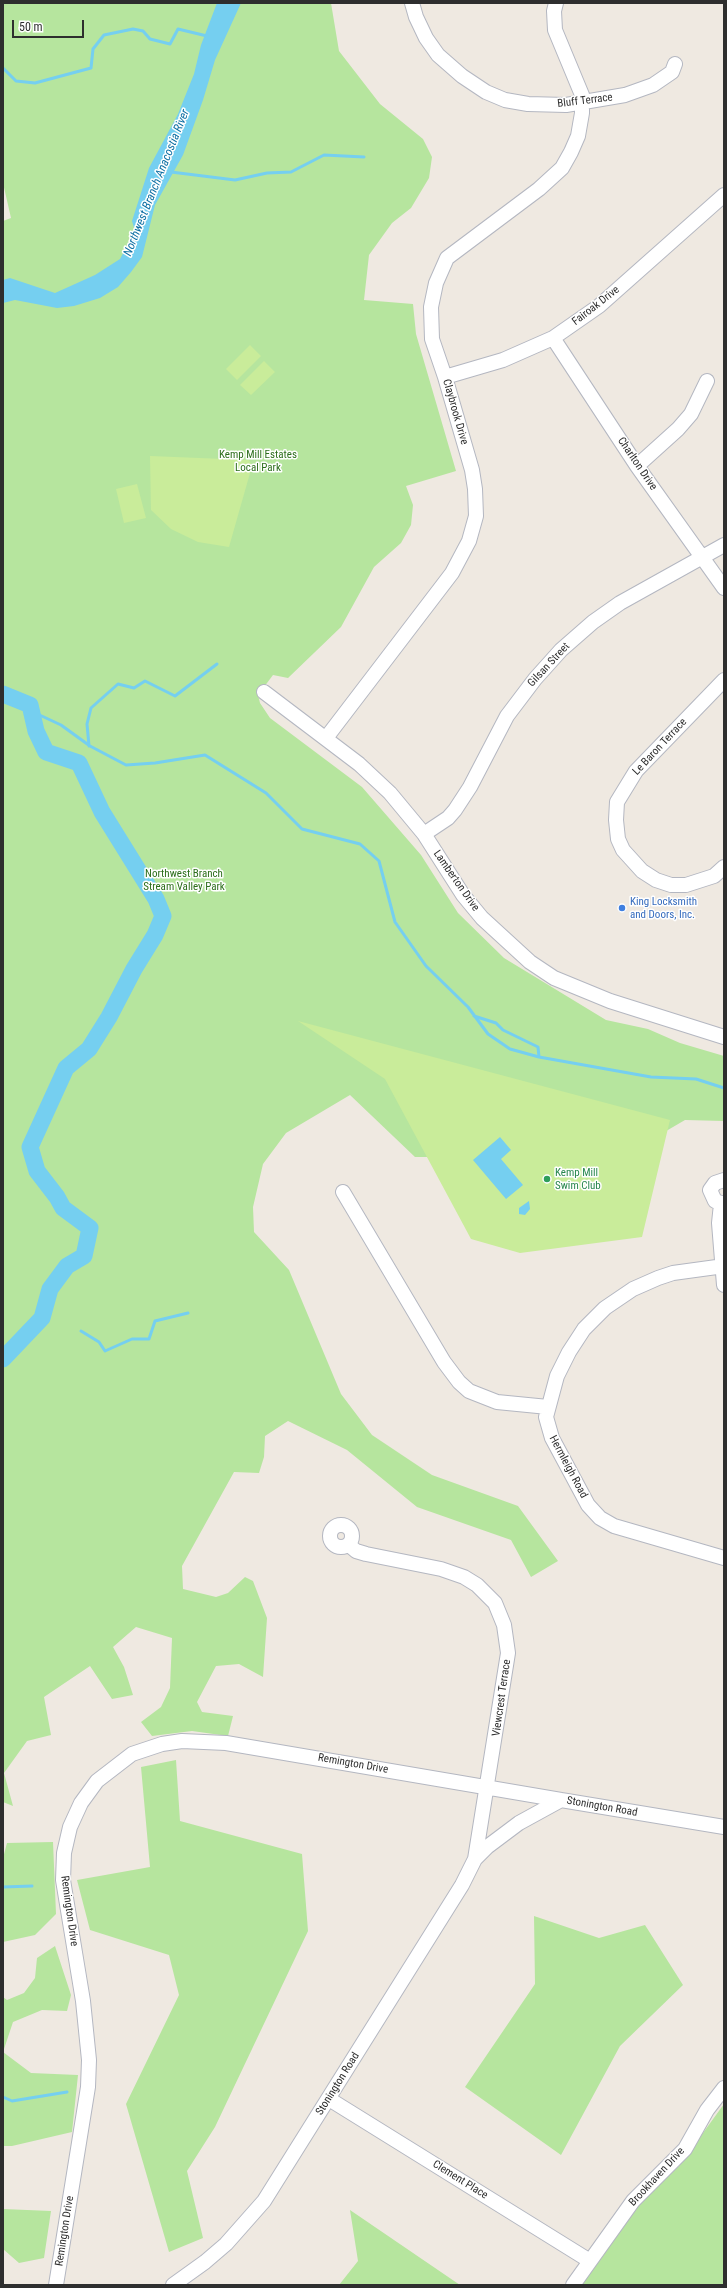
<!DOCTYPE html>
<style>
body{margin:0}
#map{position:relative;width:727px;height:2288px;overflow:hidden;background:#efe9e1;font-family:"Roboto Condensed",sans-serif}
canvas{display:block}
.frame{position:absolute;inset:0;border:4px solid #2e2e2e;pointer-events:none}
.scale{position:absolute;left:12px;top:20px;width:72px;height:18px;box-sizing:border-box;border:2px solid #2e2e2e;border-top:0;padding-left:5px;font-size:12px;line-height:14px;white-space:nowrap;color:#2e2e2e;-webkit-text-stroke:3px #fff;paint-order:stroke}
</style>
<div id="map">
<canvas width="727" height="2288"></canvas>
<div class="frame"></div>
<div class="scale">50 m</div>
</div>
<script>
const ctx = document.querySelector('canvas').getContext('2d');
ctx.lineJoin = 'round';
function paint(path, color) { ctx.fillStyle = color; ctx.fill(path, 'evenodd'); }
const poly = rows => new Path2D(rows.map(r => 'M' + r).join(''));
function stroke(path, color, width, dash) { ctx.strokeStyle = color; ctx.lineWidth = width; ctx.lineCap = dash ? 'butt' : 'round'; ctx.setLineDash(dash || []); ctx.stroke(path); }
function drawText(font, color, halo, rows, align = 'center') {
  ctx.font = font + ' "Roboto Condensed",sans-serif'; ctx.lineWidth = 3; ctx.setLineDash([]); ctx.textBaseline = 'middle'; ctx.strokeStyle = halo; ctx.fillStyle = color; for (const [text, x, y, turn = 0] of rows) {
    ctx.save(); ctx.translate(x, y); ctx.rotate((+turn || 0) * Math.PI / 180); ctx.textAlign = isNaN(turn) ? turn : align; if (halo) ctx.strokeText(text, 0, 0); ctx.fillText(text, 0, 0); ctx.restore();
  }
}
paint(poly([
 [3,3,331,3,339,51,380,104,423,139,432,157,429,178,411,208,392,223,369,255,364,300,413,304,416,334,456,471,406,486,413,505,411,525,401,543,374,567,341,627,288,678,273,675,258,695,260,703,270,718,362,787,421,855,458,913,504,958,606,1020,648,1029,680,1043,724,1056,724,1121,685,1120,661,1134,434,1157,415,1157,350,1095,286,1133,263,1164,253,1207,254,1232,289,1270,341,1394,372,1435,432,1475,518,1506,558,1561,531,1577,511,1540,417,1507,347,1450,288,1421,265,1436,264,1457,259,1473,234,1472,182,1566,183,1589,216,1597,228,1593,245,1577,253,1581,267,1618,263,1677,239,1664,216,1666,197,1702,202,1712,233,1716,228,1736,192,1731,152,1736,141,1722,161,1707,170,1688,172,1638,136,1627,113,1647,124,1667,133,1695,112,1699,90,1666,44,1697,51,1735,27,1741,4,1773,13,1806,3,1802,3,221,11,218,3,183],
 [176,1760,180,1821,302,1854,308,1931,215,2127,187,2171,203,2238,169,2252,126,2104,179,1995,169,1955,90,1930,77,1880,150,1867,141,1767],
 [53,1842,56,1914,35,1935,3,1942,3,1858,7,1843],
 [534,1916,599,1938,645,1925,683,1985,620,2046,561,2155,465,2087,535,1984],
 [55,1946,71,1995,67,2011,42,2010,13,2022,3,2052,31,2073,78,2075,72,2132,12,2146,3,2146,3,1997,7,2000,24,1993,35,1978,37,1958],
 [724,2104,724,2283,722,2285,582,2285,634,2208,679,2166],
 [3,2209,51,2211,44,2258,19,2263,3,2249],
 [350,2210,460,2285,339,2285,358,2261]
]), '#b6e59e');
paint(poly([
 [250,345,261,356,237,380,226,369],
 [264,361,275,372,251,395,240,385],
 [150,456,249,460,252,466,229,547,198,542,171,529,151,510],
 [137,484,146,518,124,523,116,489],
 [298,1021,670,1120,642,1237,520,1253,471,1239,385,1079]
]), '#c9ec9a');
paint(poly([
 [217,3,241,3,215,60,203,100,183,155,155,205,142,257,131,272,118,287,100,298,74,306,57,308,15,300,3,303,3,280,10,278,55,293,95,275,120,259,135,231,132,221,149,168,178,114,194,74,201,45],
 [500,1137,511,1150,501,1159,523,1185,506,1199,473,1160],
 [529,1201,530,1209,525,1215,519,1214,519,1208]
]), '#75cff0');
stroke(poly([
 [3,68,16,81,35,83,91,68,93,49,104,35,133,29,143,31,150,39,170,44,178,29,207,36],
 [171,172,235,180,267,173,291,172,324,155,364,157],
 [31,711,61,725,90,746,126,765,155,763,205,755,266,793,302,829,360,844,379,861,395,922,426,966,468,1007,488,1034,510,1049,539,1057,651,1077,696,1079,724,1088],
 [89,746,87,724,91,708,118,684,134,688,145,681,175,696,217,664],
 [474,1016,496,1023,503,1030,538,1047,539,1057],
 [81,1331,99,1342,105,1351,132,1339,149,1339,155,1321,188,1313],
 [3,1887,32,1886],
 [3,2097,12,2101,67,2092]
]), '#75cff0', 3);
stroke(poly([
 [3,694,30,705,36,731,46,752,79,763,102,812,156,899,163,916,155,935,134,969,109,1017,89,1049,66,1068,30,1147,37,1171,57,1197,63,1208,90,1228,84,1256,67,1266,50,1289,42,1318,3,1359]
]), '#75cff0', 17);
const minor = poly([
 [412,3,416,17,426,38,438,55,462,76,486,92,505,100,528,104,566,105,625,95,653,85,672,72,675,64],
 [553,338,637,466,724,588],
 [445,377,503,360,553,338,599,306,724,195],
 [637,466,678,429,691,414,707,381],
 [724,680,636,771,617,802,616,820,618,839,623,850,642,871,656,880,671,885,686,885,714,876,724,867],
 [264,692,359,764,390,793,424,834,463,895,482,918,530,962,554,978,610,1001,724,1037],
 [326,738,452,573,469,541,476,516,475,489,472,470,445,377,432,339,431,307,436,283,447,258,539,189,562,168,571,152,578,136,582,113,582,95,555,30,554,11,556,3],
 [424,834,448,818,455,810,470,787,507,716,535,679,561,650,593,622,620,603,724,545],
 [724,1180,715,1183,710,1190,715,1201,724,1204],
 [343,1192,444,1362,459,1382,469,1391,497,1402,548,1407],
 [721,1204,719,1223,724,1285],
 [724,1266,673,1273,658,1278,633,1289,605,1308,584,1329,569,1352,557,1376,546,1417,552,1438,588,1505,600,1518,614,1526,724,1558],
 '330 1536a11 11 0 1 1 22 0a11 11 0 1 1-22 0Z',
 [475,1859,487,1847,519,1823,561,1800,724,1827],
 [329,2099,590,2261],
 [56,2285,88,2087,89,2060,83,2001,63,1880,64,1853,70,1827,81,1803,97,1781,132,1754,162,1744,182,1741,226,1743,561,1800],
 [173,2285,205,2262,226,2244,264,2201,462,1885,475,1859,508,1653,504,1625,495,1603,477,1585,464,1577,441,1569,366,1554,356,1551,349,1545],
 [573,2285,633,2201,685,2149,707,2110,724,2088]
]);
stroke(minor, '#b4b7c1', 16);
stroke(minor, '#fff', 14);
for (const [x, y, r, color] of [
 [622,908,4,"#3f7fe0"],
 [547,1179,4,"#2e9e5b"]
]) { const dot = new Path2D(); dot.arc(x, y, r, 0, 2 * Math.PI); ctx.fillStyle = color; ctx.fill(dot); stroke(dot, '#fff', 1.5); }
drawText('11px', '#2e2e2e', '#fff', [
 ["Bluff Terrace",585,101,-7],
 ["Fairoak Drive",596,306,-38],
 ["Claybrook Drive",455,412,74],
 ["Charlton Drive",637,464,56],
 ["Gilsan Street",549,665,-47],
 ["Le Baron Terrace",660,747,-47],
 ["Lamberton Drive",456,881,55],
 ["Hermleigh Road",568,1467,62],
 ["Viewcrest Terrace",502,1698,-82],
 ["Remington Drive",353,1764,10],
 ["Stonington Road",602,1807,10],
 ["Remington Drive",69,1911,82],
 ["Stonington Road",338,2084,-58],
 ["Brookhaven Drive",657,2177,-47],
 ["Clement Place",460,2180,32],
 ["Remington Drive",65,2231,-81]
]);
drawText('11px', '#2c6e1b', '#fff', [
 ["Kemp Mill Estates",258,455],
 ["Local Park",258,468],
 ["Northwest Branch",184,874],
 ["Stream Valley Park",184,887]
]);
drawText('11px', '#366cbe', '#fff', [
 ["King Locksmith",630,902],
 ["and Doors, Inc.",630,915]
], 'left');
drawText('11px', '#27864d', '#fff', [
 ["Kemp Mill",555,1173],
 ["Swim Club",555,1186]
], 'left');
drawText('italic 12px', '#0d6fa3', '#fff', [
 ["Northwest Branch Anacostia River",157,183,-68]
]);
</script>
